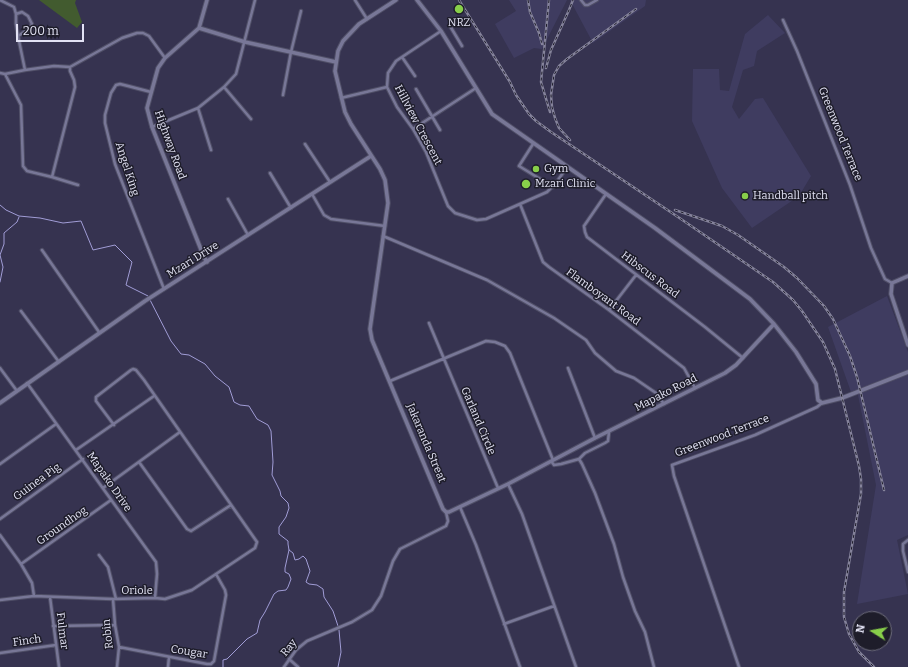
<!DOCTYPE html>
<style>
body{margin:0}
#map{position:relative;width:908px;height:667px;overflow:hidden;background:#363350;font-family:Bitter,serif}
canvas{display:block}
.north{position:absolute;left:852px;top:611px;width:40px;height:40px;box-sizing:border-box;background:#1e1d2a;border:1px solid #6d6c7b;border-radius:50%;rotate:281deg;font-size:11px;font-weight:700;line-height:16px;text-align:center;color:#e3e3f5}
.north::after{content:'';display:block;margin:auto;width:14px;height:18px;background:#88cf4a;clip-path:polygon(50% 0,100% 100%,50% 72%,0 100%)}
.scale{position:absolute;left:16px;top:24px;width:68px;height:18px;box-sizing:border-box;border:2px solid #e3e3f5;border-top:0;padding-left:5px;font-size:12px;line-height:14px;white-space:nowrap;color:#e3e3f5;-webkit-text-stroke:3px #1e1d2a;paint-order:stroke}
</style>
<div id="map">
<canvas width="908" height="667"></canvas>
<div class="north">N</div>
<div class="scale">200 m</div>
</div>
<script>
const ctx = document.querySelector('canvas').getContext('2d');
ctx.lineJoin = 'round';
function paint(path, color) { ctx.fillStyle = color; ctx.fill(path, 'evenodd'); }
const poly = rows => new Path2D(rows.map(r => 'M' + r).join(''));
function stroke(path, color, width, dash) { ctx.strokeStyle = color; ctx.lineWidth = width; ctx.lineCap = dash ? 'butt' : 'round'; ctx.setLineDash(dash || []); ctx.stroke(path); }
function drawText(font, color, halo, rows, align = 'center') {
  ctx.font = font + ' Bitter,serif'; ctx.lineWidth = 3; ctx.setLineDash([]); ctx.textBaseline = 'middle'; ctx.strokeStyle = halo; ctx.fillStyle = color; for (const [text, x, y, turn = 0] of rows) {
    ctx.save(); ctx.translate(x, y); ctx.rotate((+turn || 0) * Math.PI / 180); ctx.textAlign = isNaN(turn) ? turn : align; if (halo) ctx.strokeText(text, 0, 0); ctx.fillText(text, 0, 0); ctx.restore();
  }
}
paint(poly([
 [509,0,567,0,542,49,534,48,514,58,495,24,516,11],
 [570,0,646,0,645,6,593,43],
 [768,15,785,33,757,51,754,66,743,70,732,107,739,119,755,99,763,98,811,176,799,196,752,228,722,188,692,121,693,69,719,69,720,90,729,91,745,34],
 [887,296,908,352,908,535,897,540,908,594,857,604,876,485,857,390,851,392,828,327]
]), '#3f3c60');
paint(poly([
 [39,0,76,0,75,3,82,22,77,28]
]), '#425b2f');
stroke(poly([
 [0,205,6,210,19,216,40,218,63,223,81,221,93,250,115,245,132,262,126,285,148,296,171,341,181,354,189,355,205,364,215,376,229,387,234,402,240,405,249,406,257,419,268,425,271,431,273,462,272,475,280,491,281,496,288,503,289,508,286,517,279,527,279,534,288,541,288,544,289,550,293,553,295,560,299,559,303,556,306,559,310,571,306,582,309,584,317,585,323,589,324,597,333,611,338,626],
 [0,282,3,267,0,255,4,244,4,233,17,222,19,217],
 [223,667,223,660,227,659,247,639,257,633,260,620,265,612,274,594,278,591,286,590,288,587,291,579,289,574,285,572,285,568,289,550],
 [338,667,341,652,339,630]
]), '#a19dd6', 1);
const street = poly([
 [0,0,14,7,16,14],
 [355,0,367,19],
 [581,0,585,5,588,5,597,0],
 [783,20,797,51,850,185,871,248,885,279,892,283],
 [450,26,462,46],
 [441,31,396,61,388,73,387,87,397,107,413,129,426,152,448,206,455,213,477,220,486,219,547,192,556,183,567,167],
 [18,36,30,28,32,24,28,16,22,12,16,14,16,24,18,36,25,70],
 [402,57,415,76],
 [70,67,122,38,137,33,143,33,149,36,165,58],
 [0,73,5,74,25,70,54,66,70,67,70,71,74,80,75,87,52,177,78,185],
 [5,74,21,105,23,166,27,171,52,177],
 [224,87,251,119],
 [416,89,440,130],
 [151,92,128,86,120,84,116,85,111,93,105,115,105,123,115,164,164,289],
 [283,95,291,52,301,11],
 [341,98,387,87],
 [198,108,211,150],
 [152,127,198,108,224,87,236,74,255,0],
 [413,129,476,88],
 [305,144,330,182],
 [533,144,519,166,553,187],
 [270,173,291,208],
 [312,194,324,215,331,219,385,226],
 [606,194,584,226,585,232,587,237,705,327,743,358],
 [228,199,248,235],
 [520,204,543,262,549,267,609,310,684,368,695,388],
 [383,236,487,280,554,318,586,340,595,353,616,371,634,378,656,393,664,404],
 [42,250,99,332],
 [609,310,636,275],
 [21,311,59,362],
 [429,323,498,488],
 [0,368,17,391],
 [568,368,595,438],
 [390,381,486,341,495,342,505,346,510,353,553,460],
 [27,383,156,562,157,574,155,598],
 [76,450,154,396],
 [579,459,585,453,605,443,608,441,609,432],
 [551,461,554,465,561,464,579,459,582,464,595,493,614,544,623,577,635,611,645,632,654,667],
 [139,462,187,529,191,531,231,505],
 [0,464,56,424],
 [508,484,522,514,576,667],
 [103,488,180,432],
 [460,507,476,545,520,667],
 [0,519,83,459],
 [0,535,21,564,32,583,34,596],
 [908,540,903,544,903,551,908,572],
 [99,555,108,567,116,599],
 [21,564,111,500],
 [50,597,59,667],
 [113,599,115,625,119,647,117,667],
 [0,600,34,596,113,599,155,598,165,599,192,590,255,548,257,542,144,380,136,370,133,369,131,370,96,397,96,401,114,425],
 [504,624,554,606],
 [53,626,115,625],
 [119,647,207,664,211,664,214,661,226,595,225,590,216,574],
 [0,653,56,645],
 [289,659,298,667],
 [168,667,169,657],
 [284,667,296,650,307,641,352,622,372,610,381,596,393,561,400,549,446,526,448,521,446,512],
 [739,667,674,476,672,465,755,435,817,407,822,403]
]);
const secondary = poly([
 [207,0,199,28,165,58,158,68,147,108,152,127,204,257,207,262],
 [396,0,359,24,343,41,338,51,335,71,345,112,351,124,380,169,385,180,388,203,370,329,372,340,443,509,446,512,449,512,508,484,595,438,725,373,736,365,774,324],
 [417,0,441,31,492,114,655,228,750,299,774,324,796,352,816,384,818,400,822,403,842,398,908,372],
 [199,28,245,42,336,62],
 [908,276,892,283,891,294,908,345],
 [0,403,145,301,371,156]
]);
stroke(street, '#504f67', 4.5);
stroke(secondary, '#504f67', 5.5);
stroke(street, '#787797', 2.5);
stroke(secondary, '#787797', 3.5);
const rail = poly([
 [459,0,510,82,516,95,529,114,536,121,551,132,678,217,773,282,793,300,802,311,823,342,835,369,859,466,861,479,861,494,858,511,844,592,844,617,849,634,859,652,874,667],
 [528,0,530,12,539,33,542,44],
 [549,0,541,82,550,112],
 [546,68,551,50,569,10,573,0],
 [570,140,559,128,555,118,552,107,551,95,554,75,559,66,567,59,636,9],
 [675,210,722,226,738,235,784,267,797,278,824,306,833,319,850,356,857,377,884,490]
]);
stroke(rail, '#85839b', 2.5);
stroke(rail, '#1e1d2a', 1, [3]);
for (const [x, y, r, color] of [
 [459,9,5,"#88cf4a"],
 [536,169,4,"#88cf4a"],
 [526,184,5,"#88cf4a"],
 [745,196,4,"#88cf4a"]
]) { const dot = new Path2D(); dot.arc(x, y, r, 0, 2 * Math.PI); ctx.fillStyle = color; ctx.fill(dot); stroke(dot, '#1e1d2a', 1.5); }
drawText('11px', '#e3e3f5', '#1e1d2a', [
 ["NRZ",459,23,"center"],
 ["Gym",544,169],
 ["Mzari Clinic",535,184],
 ["Handball pitch",753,196]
], 'left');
drawText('11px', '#e3e3f5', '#1e1d2a', [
 ["Hillview Crescent",418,125,62],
 ["Greenwood Terrace",840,134,68],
 ["Highway Road",170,145,70],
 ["Angel King",127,169,72],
 ["Mzari Drive",193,260,-32],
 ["Hibscus Road",650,275,37],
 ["Flamboyant Road",603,297,36],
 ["Mapako Road",666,393,-27],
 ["Garland Circle",478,421,67],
 ["Greenwood Terrace",722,436,-21],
 ["Jakaranda Streat",426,443,67],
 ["Guinea Pig",37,482,-36],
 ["Mapako Drive",109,482,55],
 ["Groundhog",62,526,-35],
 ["Oriole",137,591],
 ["Fulmar",62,631,83],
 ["Robin",108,634,-96],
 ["Finch",27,641,-8],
 ["Ray",289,648,-50],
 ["Cougar",189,652,9]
]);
</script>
